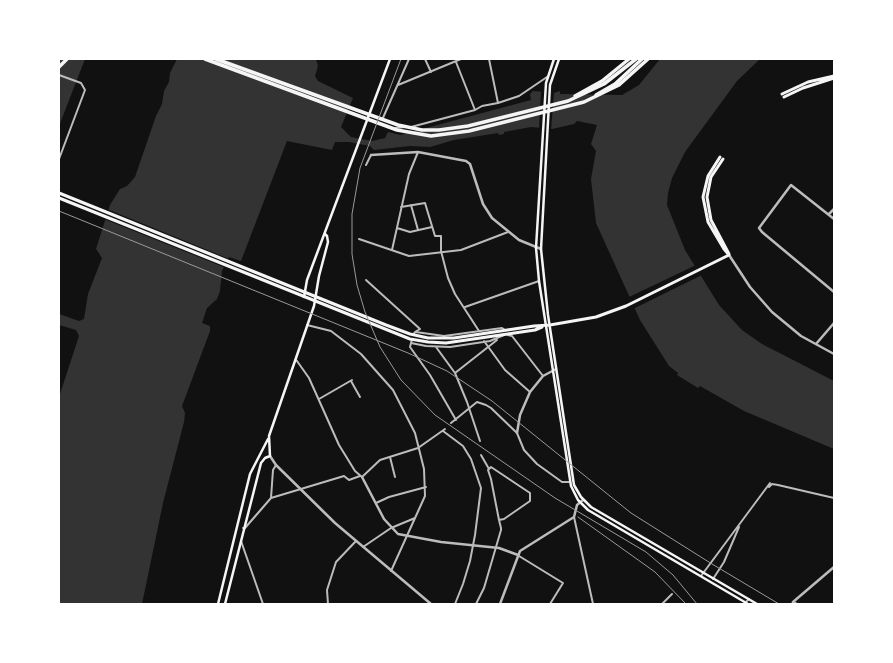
<!DOCTYPE html>
<style>
body{margin:0}
#map{position:relative;width:893px;height:663px;overflow:hidden;background:#111;font-family:"Exo 2",sans-serif}
canvas{display:block}
.frame{position:absolute;inset:0;border:60px solid #fff;pointer-events:none}
</style>
<div id="map">
<canvas width="893" height="663"></canvas>
<div class="frame"></div>
</div>
<script>
const ctx = document.querySelector('canvas').getContext('2d');
ctx.lineJoin = 'round';
function paint(path, color) { ctx.fillStyle = color; ctx.fill(path, 'evenodd'); }
const poly = rows => new Path2D(rows.map(r => 'M' + r).join(''));
function stroke(path, color, width, dash) { ctx.strokeStyle = color; ctx.lineWidth = width; ctx.lineCap = dash ? 'butt' : 'round'; ctx.setLineDash(dash || []); ctx.stroke(path); }
paint(poly([
 [59,59,85,59,59,126],
 [177,59,316,59,318,66,315,76,318,81,353,98,341,127,351,137,372,141,385,138,388,132,400,135,531,100,530,94,533,91,554,93,560,91,560,94,622,95,639,85,660,59,760,59,737,81,685,152,672,178,668,193,667,205,685,250,719,305,742,330,762,344,834,381,834,449,744,411,700,386,698,388,677,375,678,373,669,366,640,320,596,223,591,179,596,151,591,144,597,125,577,121,574,124,552,129,531,127,504,132,504,134,499,135,498,133,454,140,430,147,410,146,374,150,370,146,349,142,335,142,332,150,287,141,241,261,229,257,222,271,220,291,217,299,207,308,202,323,210,326,210,331,182,406,185,413,184,422,163,503,142,604,59,604,59,397,79,336,76,330,59,325,59,314,79,321,84,319,88,294,102,258,96,249,110,205,120,189,127,186,135,177,156,116,162,104,164,91,169,82,170,73]
]), '#333');
paint(poly([
 [541,92,554,93,551,130,539,128],
 [107,209,239,263,230,259,226,268,104,219],
 [696,265,702,275,633,309,627,298]
]), '#111');
stroke(poly([
 [425,59,431,72],
 [489,59,498,103],
 [456,62,475,110],
 [59,75,81,83,85,90,59,159],
 [398,85,461,59],
 [382,120,409,59],
 [411,127,475,110,482,106,498,103,519,96,547,77],
 [395,128,405,127],
 [366,165,371,155],
 [411,205,418,230],
 [401,207,425,203,435,236,441,236,441,251,448,278,455,294,479,331],
 [397,228,410,232,432,227],
 [359,239,409,256,461,250,508,232],
 [392,250,409,174,418,152],
 [366,280,420,329,415,332,413,335],
 [465,307,539,281],
 [307,325,331,331,361,354,393,390,415,433,424,469,425,496,391,571],
 [416,332,444,336,502,328,505,330],
 [508,335,512,336,543,376],
 [412,339,410,347,430,375,456,420],
 [484,341,505,370,530,392],
 [411,343,426,346,450,347,490,341,504,335],
 [436,347,455,373],
 [295,360,297,361,309,378,339,445,355,471,362,477,380,460,418,448,445,429],
 [351,381,360,397],
 [319,399,352,380],
 [451,423,477,402,486,405,491,408,517,433,524,450,537,464,562,482,569,482],
 [443,431,463,446,471,459,481,488,475,535,470,561,463,584,455,604],
 [480,441,467,402,455,373,497,340],
 [481,455,489,469],
 [390,457,395,477],
 [769,487,772,484,778,485,834,498],
 [271,498,273,470,276,465],
 [376,503,389,497,426,487],
 [574,517,593,604],
 [243,528,245,528,271,498,344,476,349,480,360,476],
 [241,541,263,604],
 [363,547,391,528,415,518],
 [519,556,563,583,550,604],
 [701,576,770,483],
 [713,579,724,562,739,527],
 [328,604,327,590,336,562,356,541],
 [476,604,484,588,501,530,501,528,499,520,491,479,488,470,491,467,530,493,530,501,504,519,499,520],
 [662,604,672,594],
 [744,604,749,599],
 [792,604,793,602,797,604]
]), '#bcbcbc', 2);
stroke(poly([
 [371,155,418,152,466,161,470,164,483,204,492,218,519,240,541,249],
 [829,214,834,209],
 [834,219,791,185,759,228,762,232,834,292],
 [729,255,750,287,772,312,801,336,834,354],
 [816,344,834,323],
 [517,433,520,415,530,392,543,376,556,369],
 [270,456,276,465,335,523,431,604],
 [362,477,384,519,398,534,441,542,499,548,518,555],
 [793,602,834,567],
 [500,604,520,551,574,517,577,505,583,500]
]), '#bcbcbc', 2.5);
stroke(poly([
 [554,59,546,83,536,248,539,281,571,486,578,500,588,510,748,604],
 [559,59,550,85,541,249,548,315,574,485,581,497,591,507,757,604],
 [304,297,307,280,390,59],
 [218,604,250,474,268,439],
 [225,604,261,463,265,458,270,456,269,436,314,306,319,276,328,242,327,236,325,234]
]), '#f5f5f5', 2.5);
stroke(poly([
 [782,94,808,82,834,76],
 [784,97,803,88,834,78],
 [720,157,708,176,703,197,708,222,724,249,729,255],
 [723,159,711,177,707,197,711,220,729,254],
 [59,193,386,325,410,334,428,338,454,338,534,326,550,325,596,317,626,306,729,255],
 [59,198,410,339,428,342,446,343,535,330,542,327]
]), '#f5f5f5', 3);
stroke(poly([
 [205,59,397,130,431,136,469,131,584,102,619,85,648,59],
 [216,59,398,125,422,130,439,130,468,126,568,101,604,84,636,59],
 [59,67,67,59],
 [596,95,615,84,642,59],
 [575,96,602,81,629,59]
]), '#f5f5f5', 3.5);
stroke(poly([
 [401,59,360,168,352,214,352,254,357,285,365,312,380,347,401,380,435,415,555,498,646,552,673,575,697,604],
 [59,211,408,353,447,371,492,401,631,513,712,564,779,604],
 [578,517,655,572,686,604]
]), '#9a9a9a', 1);
</script>
